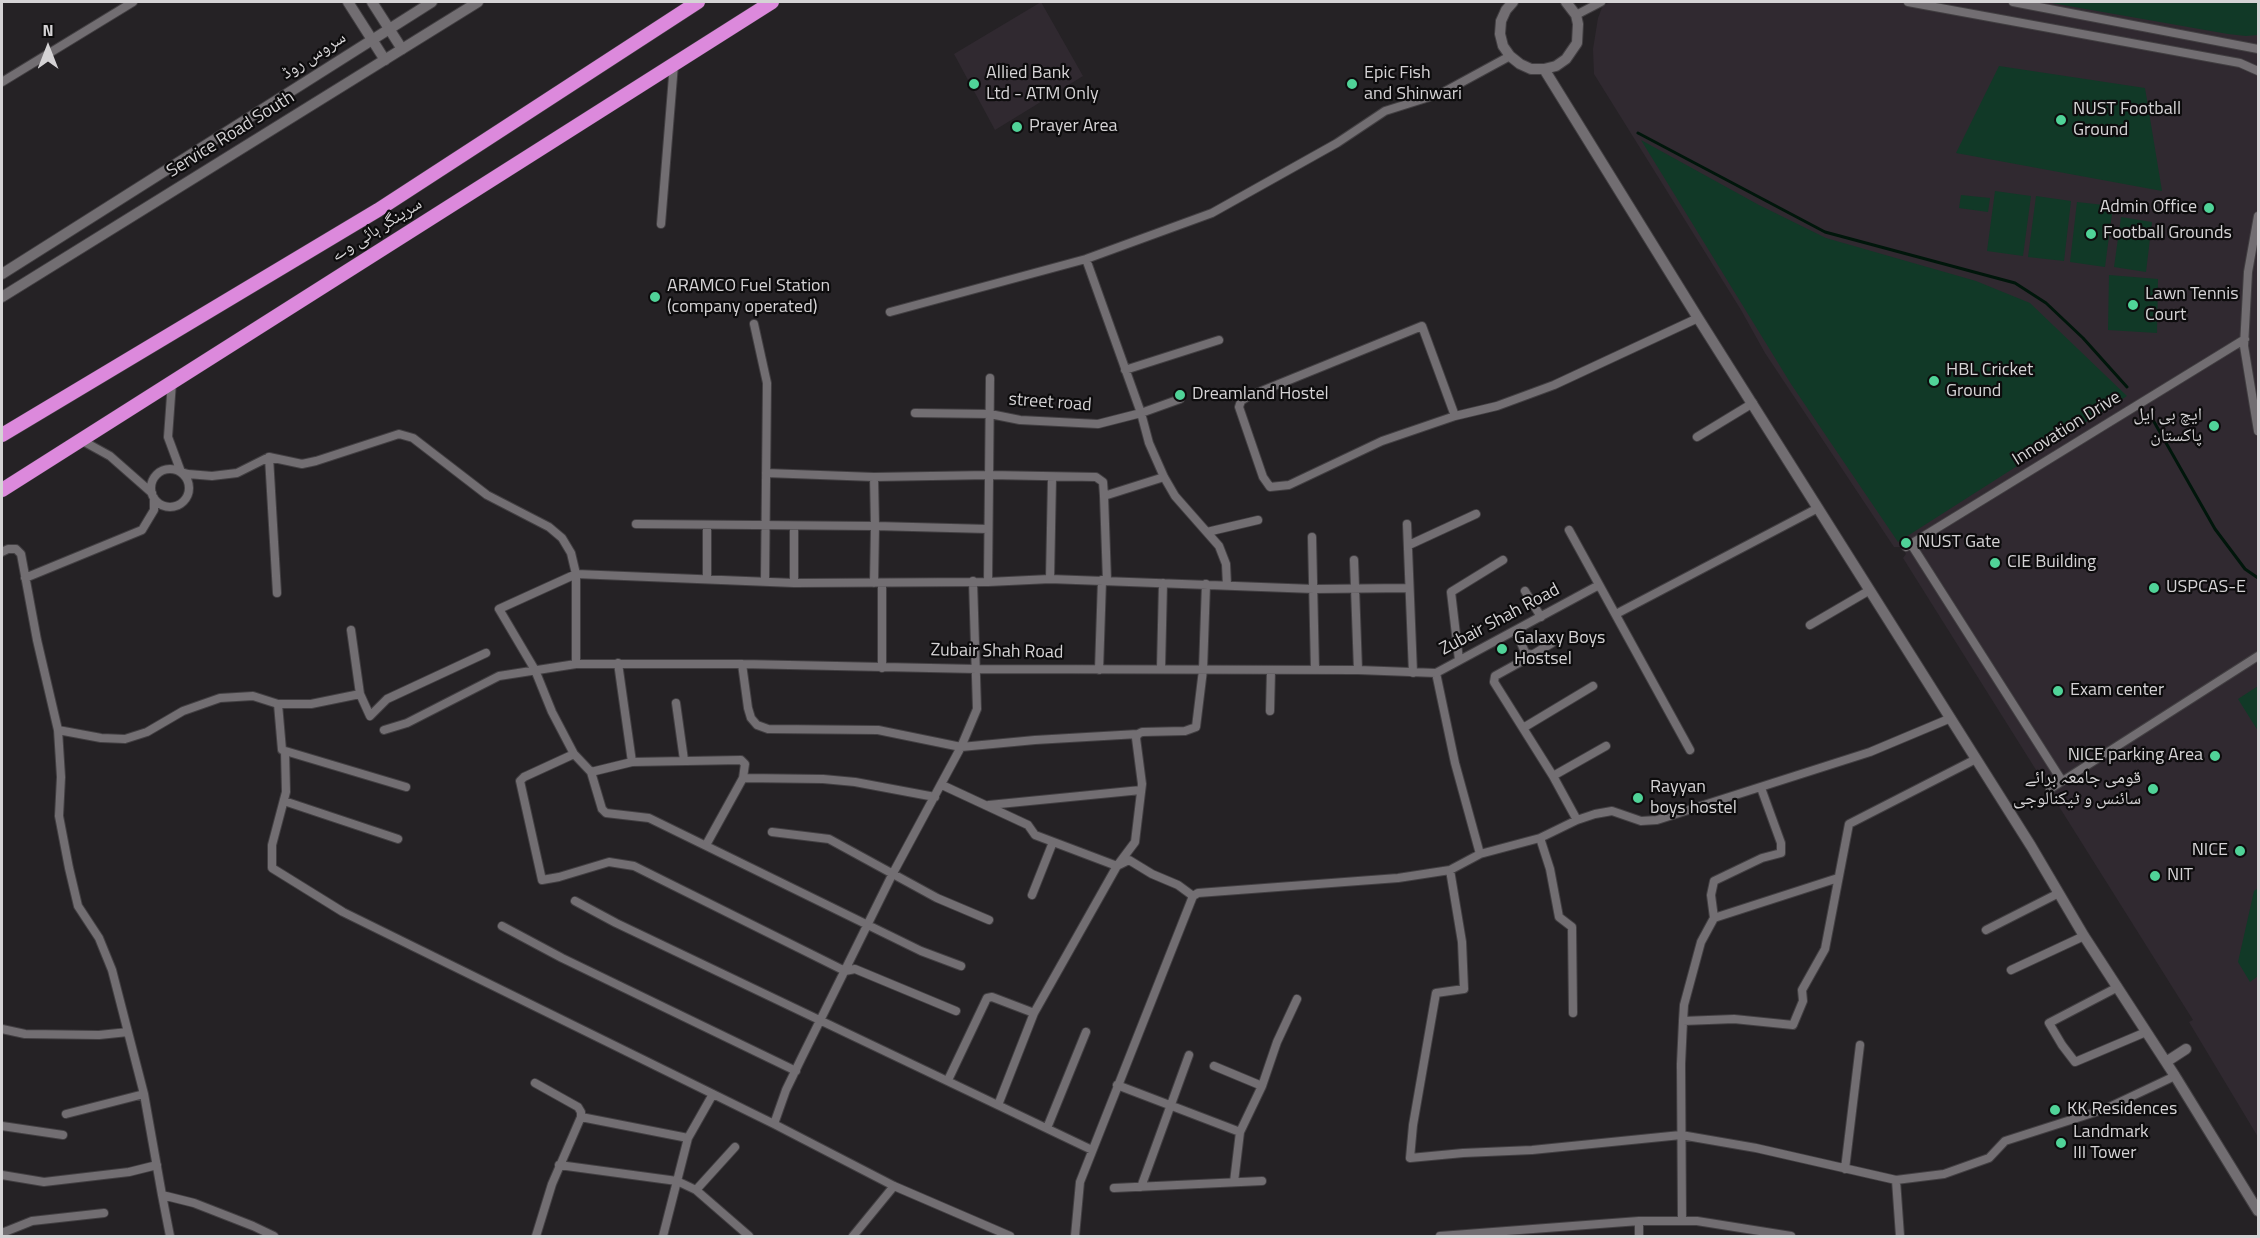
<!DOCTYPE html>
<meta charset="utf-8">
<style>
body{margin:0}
#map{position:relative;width:2260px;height:1238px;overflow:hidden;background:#252225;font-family:"Titillium Web",sans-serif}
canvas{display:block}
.frame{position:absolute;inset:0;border:3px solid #d5d3d5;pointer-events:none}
.north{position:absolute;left:18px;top:18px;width:60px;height:60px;-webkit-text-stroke:4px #0d0c0d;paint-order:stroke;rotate:0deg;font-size:16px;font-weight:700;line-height:24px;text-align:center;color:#d5d3d5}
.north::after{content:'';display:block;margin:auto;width:21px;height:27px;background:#d5d3d5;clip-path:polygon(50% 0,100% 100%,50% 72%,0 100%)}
</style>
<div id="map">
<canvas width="2260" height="1238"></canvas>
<div class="frame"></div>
<div class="north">N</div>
</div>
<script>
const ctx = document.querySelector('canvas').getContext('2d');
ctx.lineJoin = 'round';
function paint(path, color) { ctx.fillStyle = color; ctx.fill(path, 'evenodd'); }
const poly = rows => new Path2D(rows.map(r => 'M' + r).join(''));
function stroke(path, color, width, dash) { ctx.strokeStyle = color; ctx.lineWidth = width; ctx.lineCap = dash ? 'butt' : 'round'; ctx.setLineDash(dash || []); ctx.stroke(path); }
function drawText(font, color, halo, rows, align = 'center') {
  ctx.font = font + ' "Titillium Web","Noto Naskh Arabic",sans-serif'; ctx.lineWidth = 4.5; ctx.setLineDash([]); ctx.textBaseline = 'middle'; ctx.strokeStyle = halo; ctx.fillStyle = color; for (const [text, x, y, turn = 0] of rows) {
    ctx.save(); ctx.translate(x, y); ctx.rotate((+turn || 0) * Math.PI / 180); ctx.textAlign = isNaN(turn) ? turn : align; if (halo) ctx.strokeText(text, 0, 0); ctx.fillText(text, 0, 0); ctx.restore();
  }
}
paint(poly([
 [1041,2,1083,76,995,130,954,54],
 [1611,2,2258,2,2258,1137,2189,1022,2193,1020,1903,558,1906,554,1902,547,1894,547,1765,353,1741,310,1594,74,1593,49,1598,18,1603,5]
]), '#302930');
paint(poly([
 [2046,2,2258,2,2258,35,2246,36,2228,34],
 [1999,66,2145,88,2162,191,1956,153],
 [1641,140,1759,205,1826,238,1976,281,2030,303,2127,396,1898,542,1791,384],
 [1995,191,2031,196,2023,256,1987,251],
 [1961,195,1990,198,1988,212,1959,208],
 [2036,196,2071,201,2064,261,2028,257],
 [2077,202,2113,206,2105,267,2070,262],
 [2121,217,2152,222,2146,272,2114,267],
 [2109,275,2158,279,2157,333,2108,330],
 [2258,686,2258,731,2238,699],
 [2258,888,2258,976,2250,982,2238,962,2254,891]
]), '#113927');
stroke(poly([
 [1638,133,1825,232,2015,283,2046,303,2083,338,2127,387],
 [2153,420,2215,529,2245,569,2258,578]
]), '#00160b', 3);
const minor = poly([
 [1908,2,2240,63,2258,71],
 [2013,2,2258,49],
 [1576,15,1601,2],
 [2,82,133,2],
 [2258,216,2248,272,2244,346,2258,431],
 [661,224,674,64],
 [1086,259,1141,413,1149,443,1164,477,1175,496,1219,546,1226,564,1227,585],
 [890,312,1086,259,1212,213,1337,143,1385,111,1442,93,1510,56],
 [754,324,767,383,765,581],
 [1125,370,1219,340],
 [172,382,168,437,181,472,188,474,212,476,237,473,269,457,302,464,316,461,399,434,413,438,487,495,549,527,562,538,571,553,576,574,576,664],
 [915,413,990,414,1020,420,1098,424,1141,413,1180,399],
 [1455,416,1422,326,1247,397,1241,401,1239,407,1263,477,1270,487,1289,485,1382,441,1455,416,1497,406,1554,385,1698,318],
 [1697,437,1753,403],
 [81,440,110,456,152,493],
 [269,457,277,593],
 '151 488a19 19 0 1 1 38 0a19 19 0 1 1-38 0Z',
 [766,473,874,477,989,475,1096,477,1103,482,1104,496,1164,477],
 [1104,496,1107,580],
 [636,524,875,526,874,477],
 [1407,524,1413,673],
 [794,526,794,583],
 [1569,530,1690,750],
 [1207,532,1258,520],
 [1312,537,1315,670],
 [1911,544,2062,781],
 [1409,545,1476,514],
 [1906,547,2245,339],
 [2,552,8,549,16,549,21,554,37,640,58,730,61,777,59,816,69,868,78,906,99,938,112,970,144,1094,162,1195,194,1203,253,1226,274,1236],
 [1354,560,1358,670],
 [25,578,142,530,154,510,154,498],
 [707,579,707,525],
 [1050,579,1052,478],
 [988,582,990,378],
 [874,583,875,526,988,529],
 [1525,591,1541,617],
 [1616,614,1818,508],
 [1810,625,1870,590],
 [351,630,360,694,370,716,387,699,486,653],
 [1516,631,1527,657,1524,660,1495,676,1494,682,1553,776,1577,820],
 [1526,653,1532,655,1552,643],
 [1459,660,1451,592,1503,560],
 [618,663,632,762],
 [742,664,748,708,751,718,757,725,768,729,878,730,961,747,1035,740,1138,734],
 [882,668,882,583],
 [1161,668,1163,583],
 [1099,670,1102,580],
 [1436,673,1455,763,1480,854],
 [676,703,684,760],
 [278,704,311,704,360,694],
 [1270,711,1271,670],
 [1523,728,1593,686],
 [58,730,101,738,125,739,147,732,183,711,220,698,253,696,278,704,282,750,406,787],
 [384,730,407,723,499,676,576,664,742,664,977,669,1358,670,1436,673,1599,585],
 [285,751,286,792,272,845,272,868,343,912,774,1124,894,1186,1010,1236],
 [574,754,524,777,520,781,542,880,559,877,609,862,634,866,845,971,855,969,956,1011],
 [591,772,632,762,741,760,745,764,743,778,823,779,855,782,935,797],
 [1553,776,1606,746],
 [942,785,1028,825,1035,835,1117,866,1129,860,1152,874,1178,885,1193,896],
 [2050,789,2258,656],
 [284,801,398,839],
 [989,805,1141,790],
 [772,832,829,839,937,898,989,920],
 [1540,838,1550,869,1559,917,1572,927,1573,1013],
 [706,845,743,778],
 [1450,870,1462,942,1464,989,1436,993,1413,1125,1410,1158,1463,1153,1532,1150,1681,1135,1756,1148,1896,1180,1944,1174,1989,1158,2005,1141,2105,1109,2175,1076],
 [1032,895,1053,842],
 [575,901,616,923,1092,1150],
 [1714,918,1711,895,1714,881,1762,858,1781,853,1781,843,1761,788],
 [502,926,562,958,796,1071],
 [1986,930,2059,893],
 [961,966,921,951,649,818,606,813,602,809,591,772,574,754,552,712,535,670,499,609,576,574,794,583,988,582,1050,579,1314,589,1409,588],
 [2011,970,2084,936],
 [2118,987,2049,1023,2062,1045,2075,1062,2146,1032],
 [1683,1021,1734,1019,1793,1025,1803,1001,1802,990,1825,949,1849,824,1976,759],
 [2,1029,25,1034,99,1035,128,1032],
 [1214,1066,1262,1086],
 [948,1080,987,998,992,997,1034,1013],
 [535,1083,578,1107,581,1112,581,1117,552,1184,536,1236],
 [1117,1085,1240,1132],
 [998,1105,1034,1013,1117,866,1135,842,1142,784,1136,738,1138,734,1142,732,1185,731,1196,727,1203,670,1206,584],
 [66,1114,144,1094],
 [581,1117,688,1138],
 [774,1124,786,1090,801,1059,892,875,961,747,977,709,973,581],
 [2,1126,63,1135],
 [1047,1128,1086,1032],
 [559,1165,677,1181,696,1190,749,1236],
 [1845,1169,1860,1045],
 [2,1175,44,1182,129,1172,157,1165],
 [1896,1180,1900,1236],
 [1234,1182,1240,1132,1262,1086,1277,1042,1297,999],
 [1141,1187,1189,1055],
 [1114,1188,1262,1181],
 [696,1190,735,1147],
 [162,1195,170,1236],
 [1682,1221,1681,1064,1683,1021,1684,1005,1701,942,1714,918,1838,878],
 [2,1233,32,1221,104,1213],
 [663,1236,688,1138,713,1094],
 [853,1236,894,1186],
 [1075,1236,1080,1182,1193,896,1198,893,1398,878,1450,870,1480,854,1540,838,1577,820,1595,814,1612,811,1641,821,1657,820,1870,752,1951,718],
 [1440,1236,1639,1221,1697,1221,1791,1236],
 [1639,1236,1639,1221]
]);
const tertiary = poly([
 [348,2,385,60],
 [372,2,402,49]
]);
const secondary = poly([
 [1513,2,1506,10,1501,21,1500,34,1503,46,1510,56,1520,64,1531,69,1544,69,1556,66,1566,59,1577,43,1578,24,1576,15,1566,2],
 [1544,69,1698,318,2031,846,2084,936,2175,1076,2258,1211],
 [2,274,432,2],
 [2,297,478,2],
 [2166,1062,2186,1049]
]);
const trunk = poly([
 [2,435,378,210,698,2],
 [2,490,772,2]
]);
stroke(minor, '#423f42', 10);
stroke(tertiary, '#423f42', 12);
stroke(secondary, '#423f42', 12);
stroke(trunk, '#423f42', 15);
stroke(minor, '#726e72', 8);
stroke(tertiary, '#726e72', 10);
stroke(secondary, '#726e72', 10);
stroke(trunk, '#dc89dc', 14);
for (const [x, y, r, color] of [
 [974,84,6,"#50d398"],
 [1352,84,6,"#50d398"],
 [2061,120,6,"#50d398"],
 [1017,127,6,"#50d398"],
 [2209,208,6,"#50d398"],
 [2091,234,6,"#50d398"],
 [655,297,6,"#50d398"],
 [2133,305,6,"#50d398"],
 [1934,381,6,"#50d398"],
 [1180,395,6,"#50d398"],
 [2214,426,6,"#50d398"],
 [1906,543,6,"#50d398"],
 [1995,563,6,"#50d398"],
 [2154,588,6,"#50d398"],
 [1502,649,6,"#50d398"],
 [2058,691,6,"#50d398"],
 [2215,756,6,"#50d398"],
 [2153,789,6,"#50d398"],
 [1638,798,6,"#50d398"],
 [2240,851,6,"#50d398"],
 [2155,876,6,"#50d398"],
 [2055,1110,6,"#50d398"],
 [2061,1143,6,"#50d398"]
]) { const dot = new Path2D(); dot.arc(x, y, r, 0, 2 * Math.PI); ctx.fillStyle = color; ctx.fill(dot); stroke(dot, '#0d0c0d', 2); }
drawText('18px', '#d5d3d5', '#0d0c0d', [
 ["سروس روڈ",314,56,-33],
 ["Service Road South",231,135,-32],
 ["سرینگر ہائی وے",377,230,-32],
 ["street road",1050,403,4],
 ["Innovation Drive",2067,429,-32],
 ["Zubair Shah Road",1500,620,-28],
 ["Zubair Shah Road",997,652,1]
]);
drawText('18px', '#d5d3d5', '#0d0c0d', [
 ["Allied Bank",986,74],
 ["Ltd - ATM Only",986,95],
 ["Epic Fish",1364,74],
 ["and Shinwari",1364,95],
 ["NUST Football",2073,110],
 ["Ground",2073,131],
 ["Prayer Area",1029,127],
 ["Admin Office",2197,208,"right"],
 ["Football Grounds",2103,234],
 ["ARAMCO Fuel Station",667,287],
 ["(company operated)",667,308],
 ["Lawn Tennis",2145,295],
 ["Court",2145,316],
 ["HBL Cricket",1946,371],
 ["Ground",1946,392],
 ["Dreamland Hostel",1192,395],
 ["ایچ بی ایل",2202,416,"right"],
 ["پاکستان",2202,437,"right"],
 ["NUST Gate",1918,543],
 ["CIE Building",2007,563],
 ["USPCAS-E",2166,588],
 ["Galaxy Boys",1514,639],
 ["Hostsel",1514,660],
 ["Exam center",2070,691],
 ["NICE parking Area",2203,756,"right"],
 ["قومی جامعہ برائے",2141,779,"right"],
 ["سائنس و ٹیکنالوجی",2141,800,"right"],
 ["Rayyan",1650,788],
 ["boys hostel",1650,809],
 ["NICE",2228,851,"right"],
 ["NIT",2167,876],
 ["KK Residences",2067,1110],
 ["Landmark",2073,1133],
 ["III Tower",2073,1154]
], 'left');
</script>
